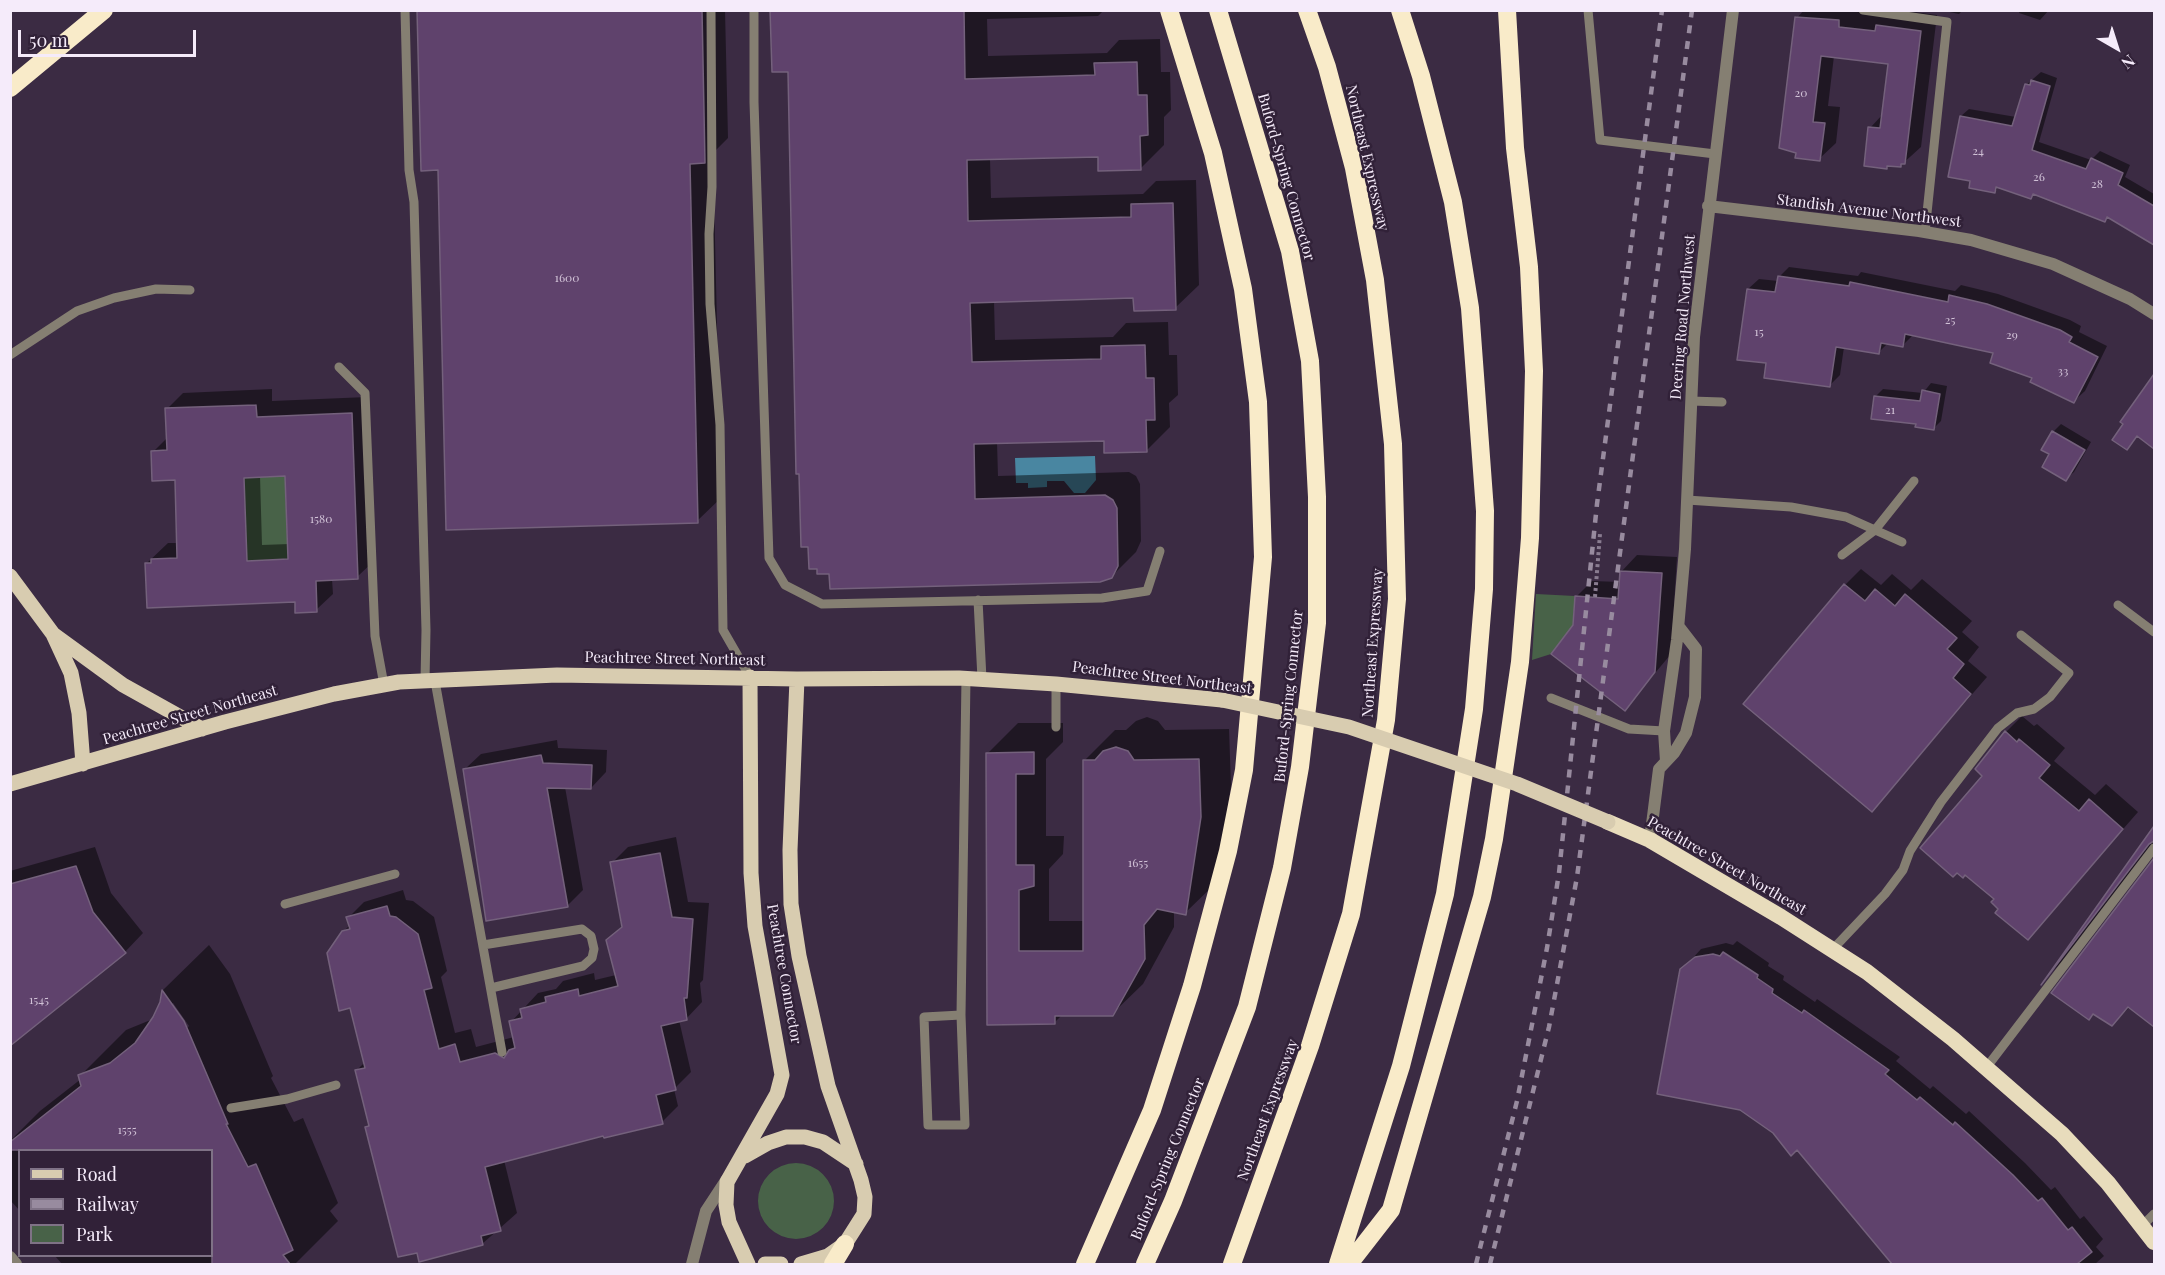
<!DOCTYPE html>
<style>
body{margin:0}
#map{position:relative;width:2165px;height:1275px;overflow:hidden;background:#3b2b43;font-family:"Playfair Display",serif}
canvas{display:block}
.frame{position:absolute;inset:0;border:12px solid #f5ebfa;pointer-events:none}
.legend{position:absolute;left:18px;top:1149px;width:195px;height:108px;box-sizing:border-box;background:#312138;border:2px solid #7f7286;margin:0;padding:8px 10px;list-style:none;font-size:18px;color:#f5ebfa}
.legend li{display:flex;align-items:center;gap:12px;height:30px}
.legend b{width:30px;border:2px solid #7f7286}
.north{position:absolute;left:2087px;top:18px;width:60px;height:60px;-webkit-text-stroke:4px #312138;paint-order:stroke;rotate:141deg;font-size:16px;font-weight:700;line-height:24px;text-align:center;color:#f5ebfa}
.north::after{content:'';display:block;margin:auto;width:21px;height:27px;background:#f5ebfa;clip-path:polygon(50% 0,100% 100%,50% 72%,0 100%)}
.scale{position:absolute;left:18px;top:30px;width:178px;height:27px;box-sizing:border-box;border:3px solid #f5ebfa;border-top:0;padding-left:8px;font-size:18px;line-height:21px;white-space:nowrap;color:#f5ebfa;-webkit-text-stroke:4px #312138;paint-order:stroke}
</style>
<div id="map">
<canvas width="2165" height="1275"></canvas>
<div class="frame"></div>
<ul class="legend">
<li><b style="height:8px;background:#d8ccb0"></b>Road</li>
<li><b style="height:8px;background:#988b9f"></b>Railway</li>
<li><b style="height:16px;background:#486248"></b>Park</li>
</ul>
<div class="north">N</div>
<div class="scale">50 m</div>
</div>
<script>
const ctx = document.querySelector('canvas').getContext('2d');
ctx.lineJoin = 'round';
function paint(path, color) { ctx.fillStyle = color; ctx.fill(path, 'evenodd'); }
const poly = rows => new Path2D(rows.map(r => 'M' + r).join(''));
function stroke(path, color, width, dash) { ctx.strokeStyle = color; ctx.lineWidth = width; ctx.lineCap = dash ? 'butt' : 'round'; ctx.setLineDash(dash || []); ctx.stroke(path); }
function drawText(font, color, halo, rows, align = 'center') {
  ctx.font = font + ' "Playfair Display",serif'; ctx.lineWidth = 5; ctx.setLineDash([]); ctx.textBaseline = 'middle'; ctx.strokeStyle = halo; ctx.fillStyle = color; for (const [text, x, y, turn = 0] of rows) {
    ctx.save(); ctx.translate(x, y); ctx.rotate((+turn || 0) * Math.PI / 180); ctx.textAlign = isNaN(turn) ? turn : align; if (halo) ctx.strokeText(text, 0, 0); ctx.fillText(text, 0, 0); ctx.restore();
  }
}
paint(poly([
 [285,476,288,559,247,561,244,478],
 [1536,594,1575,596,1573,625,1551,654,1532,660],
 '758 1201a38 38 0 1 1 76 0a38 38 0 1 1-76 0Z'
]), '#486248');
paint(poly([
 [1095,456,1096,480,1085,493,1074,493,1064,481,1047,481,1047,487,1028,488,1028,483,1016,483,1015,458]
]), '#4986a1');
paint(poly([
 [419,10,725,10,728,138,713,153,721,498,697,521,440,169],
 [772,10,1104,10,1098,16,987,19,988,56,1107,53,1119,40,1160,39,1161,72,1170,72,1171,110,1164,117,1164,145,1141,168,1100,156,990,158,991,198,1143,194,1156,181,1196,180,1199,285,1175,308,1135,297,994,301,995,340,1113,337,1126,323,1168,322,1169,355,1177,355,1178,395,1169,403,1170,427,1146,451,1106,439,997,442,998,476,1129,472,1136,476,1140,484,1141,541,1136,552,1112,576,831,588,789,70],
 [1804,10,1854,10,1888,15,1893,10,1900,10,1937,15,1921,147,1900,166,1890,165,1887,168,1870,128,1883,114,1890,63,1834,56,1828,106,1840,107,1836,143,1819,159,1797,156,1797,18],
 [1940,10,1963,10,1959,14],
 [2020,10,2049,10,2040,20,2019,13],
 [2041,72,2057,78,2039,142,2091,160,2100,151,2130,165,2125,177,2154,194,2154,237,2151,241,2108,216,2104,220,2035,193,2031,197,2000,186,1995,191,1961,116,1969,109,2016,117,2026,85],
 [1789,267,1858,276,1861,272,1955,291,1961,285,1998,294,2070,320,2081,326,2079,332,2107,346,2085,391,2074,401,1995,352,1914,334,1903,345,1888,343,1878,353,1844,347,1840,375,1830,385,1767,362,1748,289,1759,279,1778,281,1779,277],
 [2154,381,2154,447,2139,435,2127,448],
 [1931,383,1947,386,1941,421,1933,429,1875,397,1883,389,1923,393],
 [272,389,272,401,367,397,374,561,357,577,332,579,333,594,316,610,297,601,147,563,168,543,178,543,176,478,153,452,168,437,167,409,183,393],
 [287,475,289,544,262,545,260,476],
 [2061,424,2091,442,2074,472,2066,479,2051,454,2053,432],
 [1637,555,1677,557,1671,654,1625,709,1574,626,1576,597,1592,581,1621,582,1621,572],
 [1861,569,1881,585,1892,574,1911,590,1922,579,1972,621,1962,632,1979,647,1968,661,1987,677,1872,810,1845,585],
 [2022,716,2034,726,2037,724,2065,748,2054,761,2095,795,2106,784,2138,812,2028,938,2000,908,1996,899,1984,776,2006,732],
 [1147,717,1158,721,1165,730,1229,729,1231,786,1216,883,1185,913,1174,911,1174,927,1143,984,1112,1014,1062,1015,1054,1023,988,1024,987,754,1018,723,1063,723,1063,742,1046,759,1046,836,1064,836,1063,854,1049,869,1049,921,1084,921,1084,761,1115,730,1126,730,1136,721],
 [557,740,558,748,607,750,606,772,591,788,565,787,583,890,567,906,465,769,481,754],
 [2154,828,2154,844,2073,951,2053,971],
 [676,837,688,902,709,903,703,980,700,983,702,1002,686,1019,679,1020,691,1072,674,1089,678,1106,662,1122,604,1134,504,1160,517,1213,482,1244,367,1127,370,1124,356,1071,365,1062,343,932,350,925,348,918,364,902,403,890,406,900,413,901,434,917,447,971,441,977,455,1033,471,1029,476,1047,514,1037,511,1022,538,993,556,989,563,981,594,973,595,980,616,975,608,940,623,925,612,863,628,847],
 [95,847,111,893,143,933,125,952,10,1044,10,871],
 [2154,861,2154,1025,2130,1007,2112,1024,2054,993],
 [1737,941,1769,963,1768,966,1784,976,1783,980,1815,1002,1817,999,1900,1057,1896,1061,1930,1089,1933,1086,1966,1114,1969,1111,2025,1163,2051,1190,2055,1187,2080,1219,2084,1216,2103,1239,2096,1247,2104,1256,2095,1264,1894,1264,1797,1148,1682,970,1701,949,1726,943,1733,945],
 [209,945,230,974,273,1076,271,1078,294,1122,303,1118,338,1203,330,1211,338,1221,295,1264,62,1264,55,1256,212,1256,212,1150,20,1150,20,1211,10,1200,10,1141,40,1111,81,1079,80,1076,126,1030,153,1019,162,1002,163,990],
 [173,1003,189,1026,187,1028,171,1005]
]), '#0007');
const building = poly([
 [417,10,702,10,705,163,690,164,698,523,446,530,438,170,421,171,417,10],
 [770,10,964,10,965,79,1095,75,1094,63,1137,62,1138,95,1147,95,1148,135,1140,136,1141,170,1098,171,1098,157,967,160,968,221,1131,217,1131,204,1173,203,1176,310,1134,311,1133,298,970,303,972,362,1101,359,1101,346,1145,345,1146,378,1154,378,1155,420,1146,420,1147,452,1104,453,1104,441,974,444,975,499,1105,495,1113,500,1117,508,1118,566,1112,578,1100,582,830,589,829,574,817,574,817,569,809,569,808,547,801,547,799,474,796,474,788,72,772,72,770,10],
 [1795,17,1839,20,1839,27,1875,31,1876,25,1921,31,1905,164,1901,164,1901,167,1887,166,1887,169,1864,166,1868,127,1880,128,1888,64,1821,56,1813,122,1825,123,1820,161,1795,158,1796,153,1779,148,1795,17],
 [2031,80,2050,86,2032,150,2086,169,2091,158,2123,173,2118,185,2154,206,2154,245,2107,217,2105,222,2033,194,2031,199,1996,187,1995,193,1969,188,1970,181,1948,177,1960,116,2012,126,2025,84,2030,85,2031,80],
 [1778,276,1849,286,1850,282,1948,302,1949,295,1987,304,2060,330,2072,337,2069,342,2098,357,2074,403,2030,382,2032,378,1990,363,1993,353,1905,334,1903,347,1881,343,1879,354,1836,347,1830,387,1764,378,1766,363,1737,360,1747,289,1775,292,1778,276],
 [2154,374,2154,449,2137,436,2127,450,2112,440,2123,424,2120,422,2154,374],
 [1922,390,1940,394,1934,430,1915,427,1916,424,1871,419,1874,396,1920,401,1922,390],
 [256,405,257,417,352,413,358,579,316,581,317,612,295,613,295,602,147,608,145,563,151,563,151,559,177,558,175,480,152,481,151,451,167,450,165,408,256,405],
 [285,476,288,559,247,561,244,478,285,476],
 [2052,431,2085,450,2066,481,2042,467,2049,454,2041,450,2052,431],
 [1620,571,1662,573,1655,672,1625,711,1551,654,1573,625,1575,596,1618,599,1620,571],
 [1844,584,1865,601,1875,589,1895,606,1905,594,1957,638,1947,649,1964,664,1953,678,1971,694,1872,812,1743,704,1844,584],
 [2005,731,2017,742,2019,739,2050,765,2039,778,2079,811,2089,799,2123,829,2028,940,1995,913,1998,909,1991,902,1994,899,1965,875,1963,878,1957,873,1953,877,1920,848,1982,776,1975,769,2005,731],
 [1116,747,1128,751,1134,760,1199,759,1201,817,1186,915,1157,909,1144,925,1145,959,1113,1016,1055,1016,1055,1024,987,1025,986,753,1034,752,1034,774,1016,774,1016,865,1034,865,1034,886,1019,890,1019,951,1083,951,1083,760,1095,760,1103,751,1116,747],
 [541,755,543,763,592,765,591,789,547,788,568,907,486,921,463,769,541,755],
 [2154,826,2154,841,2149,844,2041,985,2154,826],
 [660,853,672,917,693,919,687,998,684,998,687,1020,661,1026,676,1090,656,1095,663,1124,604,1138,603,1136,485,1167,501,1231,481,1236,483,1245,419,1262,417,1253,398,1257,365,1127,369,1126,355,1070,365,1068,350,1008,339,1011,327,953,342,931,350,929,346,917,387,906,390,916,396,917,418,934,432,988,424,990,439,1049,455,1044,460,1062,495,1053,504,1058,509,1050,515,1048,509,1021,522,1018,520,1009,546,1002,545,997,578,989,579,996,618,986,606,940,622,927,610,862,660,853],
 [2154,858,2154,1027,2128,1007,2112,1026,2093,1014,2089,1020,2051,993,2154,858],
 [76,866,93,912,126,953,10,1046,10,884,76,866],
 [1723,952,1758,975,1757,978,1773,989,1772,993,1802,1013,1804,1010,1889,1070,1885,1074,1917,1100,1920,1097,1953,1125,1955,1122,2013,1175,2038,1201,2042,1198,2068,1230,2072,1227,2092,1252,2077,1264,1892,1264,1797,1150,1791,1156,1773,1133,1740,1110,1657,1094,1680,969,1695,957,1713,954,1720,956,1723,952],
 [162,990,184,1021,228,1124,226,1124,248,1167,256,1164,293,1250,283,1255,290,1264,212,1264,212,1150,10,1150,10,1142,81,1086,78,1075,110,1063,135,1043,153,1017,160,1002,162,990]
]);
paint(building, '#5f426c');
stroke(building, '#74617c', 1.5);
stroke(poly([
 [1595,597,1600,534]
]), '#897c90', 4, [3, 3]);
stroke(poly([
 [405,10,409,170,414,202,426,630,425,681],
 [711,10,712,187,709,234,710,304,720,425,723,630,750,677],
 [754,10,754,102,769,558,785,585,822,604,1102,598,1147,591,1160,551],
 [1588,10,1600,140,1715,154],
 [1863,10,1947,22,1925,232],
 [10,355,77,311,114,298,156,289,190,290],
 [339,367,365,393,375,636,384,685],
 [1691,401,1722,402],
 [1687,500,1791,507,1846,517,1902,542],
 [1842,555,1875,530,1914,481],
 [978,600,982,679],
 [2118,605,2154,632],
 [435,681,502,1052],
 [1056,684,1056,727],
 [1551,698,1629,729,1664,731],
 [285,904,395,874],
 [483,945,582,929,591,936,594,949,592,958,583,966,491,988],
 [1833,949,1885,894,1903,870,1910,851,1941,802,1998,728,2017,713,2034,709,2050,697,2069,673,2021,635],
 [961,1015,924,1017,928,1125,965,1125,961,1015,966,678],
 [1986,1068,2154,848],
 [231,1108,287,1099,336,1085],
 [2142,1226,2154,1214]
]), '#857f72', 9);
stroke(poly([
 [1708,206,1919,231,1971,240,2053,264,2130,299,2154,314],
 [1666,761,1664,731,1677,640,1685,549,1694,337,1733,10],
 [1650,840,1659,769,1674,753,1686,733,1695,697,1696,649,1679,627],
 [10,1257,16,1264],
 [692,1264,706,1211,727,1179]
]), '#857f72', 12);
stroke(poly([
 [10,576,53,634,71,673,79,713,83,764],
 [53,634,123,685,202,729],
 [797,679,790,850,791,904,799,956,828,1086,861,1180,865,1197,864,1214,845,1244,828,1256,801,1264],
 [10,784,225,722,334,694,399,682,557,675,797,679,959,678,1056,684,1222,700],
 [745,1156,768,1143,786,1137,805,1137,823,1142,856,1164],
 [748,1264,729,1222,726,1205,727,1182,777,1094,782,1075,755,926,751,873,750,677],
 [765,1264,781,1264]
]), '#d8ccb0', 15);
stroke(poly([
 [1608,822,1650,840,1781,917,1867,972,1953,1039,2062,1134,2108,1183,2154,1242]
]), '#e8dcbc', 16);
stroke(poly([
 [10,88,104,10],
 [833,1264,845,1244],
 [1085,1264,1152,1110,1192,986,1228,851,1244,770,1263,557,1258,402,1243,289,1213,153,1169,10],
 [1145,1264,1173,1201,1247,1007,1282,868,1300,767,1317,623,1317,497,1310,361,1290,251,1218,10],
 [1232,1264,1310,1046,1351,914,1386,720,1397,599,1393,444,1375,280,1354,168,1327,67,1307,10],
 [1338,1264,1401,1066,1445,894,1474,709,1484,589,1485,511,1470,308,1453,202,1421,76,1400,10],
 [1349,1264,1391,1210,1482,897,1494,839,1520,662,1530,538,1534,371,1529,267,1515,148,1507,10]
]), '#f9ebc9', 18);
stroke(poly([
 [1476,1264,1517,1101,1547,948,1559,873,1597,504,1662,10],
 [1490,1264,1549,1027,1577,877,1692,10]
]), '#988b9f', 4.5, [8, 8]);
stroke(poly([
 [1222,700,1349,727,1517,784,1608,822]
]), '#d8ccb0', 15);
drawText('12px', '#d0c1d6', null, [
 ["20",1801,93],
 ["24",1978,151],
 ["26",2039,177],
 ["28",2097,184],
 ["1600",567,278],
 ["25",1950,320],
 ["15",1759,332],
 ["29",2012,335],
 ["33",2063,371],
 ["21",1890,410],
 ["1580",321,519],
 ["1655",1138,863],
 ["1545",39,1000],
 ["1555",127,1130]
]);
drawText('15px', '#f5ebfa', '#312138', [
 ["Northeast Expressway",1367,158,77],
 ["Buford-Spring Connector",1286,177,74],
 ["Standish Avenue Northwest",1869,211,7],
 ["Deering Road Northwest",1683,317,-85],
 ["Northeast Expressway",1373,643,-86],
 ["Peachtree Street Northeast",675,659,1],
 ["Peachtree Street Northeast",1162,678,7],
 ["Buford-Spring Connector",1289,696,-84],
 ["Peachtree Street Northeast",190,715,-16],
 ["Peachtree Street Northeast",1727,866,30],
 ["Peachtree Connector",784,974,80],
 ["Northeast Expressway",1268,1110,-70],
 ["Buford-Spring Connector",1168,1159,-68]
]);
</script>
